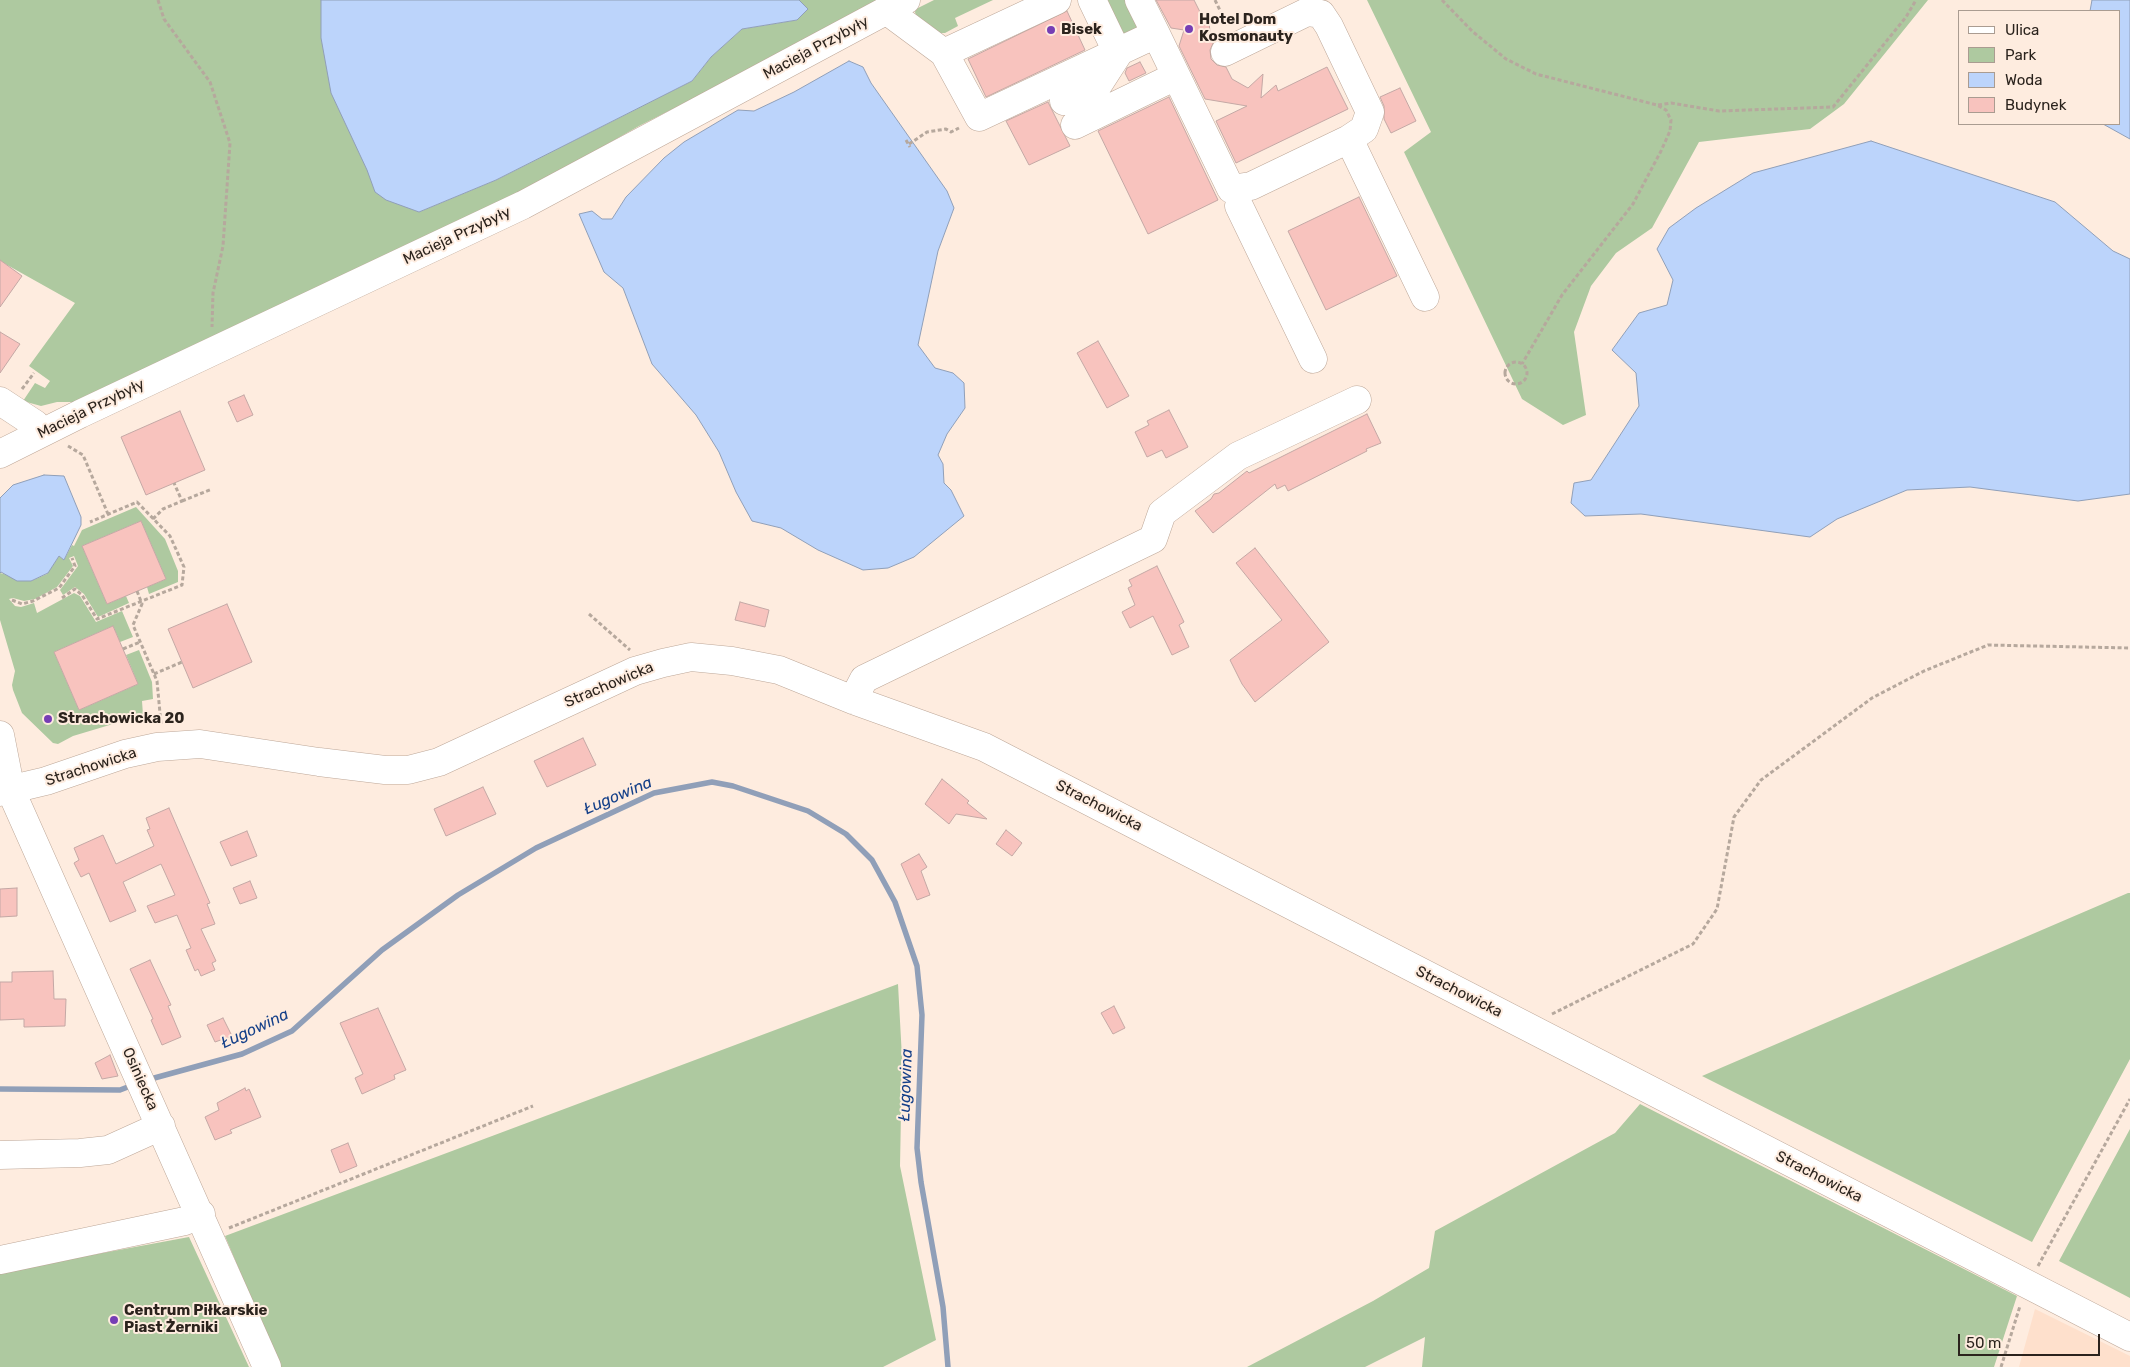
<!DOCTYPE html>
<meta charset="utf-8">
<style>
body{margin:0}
#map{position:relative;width:2130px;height:1367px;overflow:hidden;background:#feecdf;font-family:Rubik,sans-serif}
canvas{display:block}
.legend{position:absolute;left:1958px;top:10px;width:162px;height:115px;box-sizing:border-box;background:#feecdf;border:1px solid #aa9c91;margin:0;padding:6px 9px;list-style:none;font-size:15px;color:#2b231d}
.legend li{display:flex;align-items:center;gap:10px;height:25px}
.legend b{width:25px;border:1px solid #aa9c91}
.scale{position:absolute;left:1958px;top:1334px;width:142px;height:22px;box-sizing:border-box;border:2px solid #2b231d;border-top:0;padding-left:6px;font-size:15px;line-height:18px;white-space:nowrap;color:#2b231d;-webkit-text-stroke:4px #feecdf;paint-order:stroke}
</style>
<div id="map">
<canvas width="2130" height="1367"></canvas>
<ul class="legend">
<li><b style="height:6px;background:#fff"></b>Ulica</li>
<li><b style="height:14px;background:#aec9a0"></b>Park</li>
<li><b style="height:14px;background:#bcd4fb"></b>Woda</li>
<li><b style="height:14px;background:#f8c3be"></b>Budynek</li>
</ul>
<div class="scale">50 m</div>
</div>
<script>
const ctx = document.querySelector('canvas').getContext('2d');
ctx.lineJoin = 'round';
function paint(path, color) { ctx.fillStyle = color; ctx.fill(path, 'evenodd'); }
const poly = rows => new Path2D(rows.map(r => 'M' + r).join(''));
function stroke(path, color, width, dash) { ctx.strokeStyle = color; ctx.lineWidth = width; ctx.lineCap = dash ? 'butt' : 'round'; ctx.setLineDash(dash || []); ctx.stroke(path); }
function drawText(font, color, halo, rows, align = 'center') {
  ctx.font = font + ' Rubik,sans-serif'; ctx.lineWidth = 4; ctx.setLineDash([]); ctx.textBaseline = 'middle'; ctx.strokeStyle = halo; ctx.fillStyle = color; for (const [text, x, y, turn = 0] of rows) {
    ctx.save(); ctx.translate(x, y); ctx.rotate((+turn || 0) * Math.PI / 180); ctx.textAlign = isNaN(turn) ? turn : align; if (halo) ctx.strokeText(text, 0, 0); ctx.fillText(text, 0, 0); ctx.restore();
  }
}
paint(poly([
 [2035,1309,2130,1356,2130,1367,2019,1367]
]), '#fee0cc');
paint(poly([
 [0,0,321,0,375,191,419,212,496,180,692,81,711,57,742,29,797,20,808,9,799,0,888,0,639,126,525,191,82,402,57,402,41,406,23,401,35,383,45,388,50,381,29,366,75,303,0,261],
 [934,0,993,0,955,18,958,26,945,33,939,33,916,16,915,12,916,9],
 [1102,0,1129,0,1140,24,1135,31,1122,35],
 [1367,0,1928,0,1844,104,1810,129,1699,142,1652,228,1616,253,1591,286,1574,332,1586,415,1563,425,1522,399,1404,152,1431,132],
 [136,507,165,539,178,571,178,582,149,594,147,587,166,579,141,521,82,546,107,604,126,596,129,603,98,617,84,594,75,587,63,595,60,590,78,566,74,556,69,558,73,566,57,587,35,599,24,601,13,598,9,599,15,606,21,607,34,603,37,613,74,593,80,596,96,622,122,611,133,637,120,642,113,626,54,652,79,710,138,684,126,655,139,650,152,682,153,699,142,701,143,715,73,736,58,744,53,743,22,713,13,690,12,685,15,671,0,620,0,573,31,581,47,574,59,556,64,560,72,545,74,546,82,530],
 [2128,893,2130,893,2130,1059,2032,1242,1702,1076],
 [898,984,902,1058,900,1166,936,1340,883,1367,280,1367,225,1236],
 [1640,1104,2017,1296,1994,1367,1422,1367,1425,1337,1365,1367,1247,1367,1373,1301,1429,1268,1435,1231,1615,1133],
 [2130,1129,2130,1298,2059,1261],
 [189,1237,249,1367,0,1367,0,1272]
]), '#aec9a0');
const water = poly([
 [321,0,799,0,808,9,797,20,742,29,711,57,692,81,496,180,419,212,386,200,375,192,367,170,331,93,321,38,321,0],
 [2092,0,2130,0,2130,139,2103,124,2119,124,2119,11,2090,11,2092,0],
 [849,61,863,67,871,83,947,191,954,208,938,251,918,345,935,368,953,373,964,383,965,408,947,434,938,455,943,464,944,483,951,490,964,516,914,557,888,568,863,570,818,550,781,528,752,521,736,492,719,452,696,415,652,364,623,288,604,272,579,214,592,211,602,219,612,219,626,197,664,158,684,142,738,110,754,111,794,92,849,61],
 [1871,141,2055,202,2113,251,2130,259,2130,494,2078,501,1970,487,1907,490,1837,519,1810,537,1641,514,1585,516,1571,503,1574,483,1591,480,1639,406,1636,373,1612,350,1639,313,1667,305,1673,280,1657,249,1669,228,1696,208,1753,173,1871,141],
 [44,475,64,476,81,517,81,525,64,560,59,556,48,573,31,581,17,581,1,572,0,573,0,498,13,485,44,475]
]);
paint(water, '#bcd4fb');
stroke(water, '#909fb8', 1);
stroke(poly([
 [147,1080,242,1054,292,1031,382,950,458,895,536,848,654,793,712,782,733,786,808,811,846,834,872,860,895,902,917,966,922,1015,917,1148,921,1182,943,1307,948,1367],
 [0,1089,120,1090,133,1085]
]), '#909fb8', 5.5);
const building = poly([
 [1156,0,1194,0,1201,14,1209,21,1210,33,1214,41,1210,50,1211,59,1217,65,1226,67,1232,79,1248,88,1263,74,1261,98,1276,85,1278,91,1327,67,1348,109,1236,163,1216,121,1247,106,1205,99,1179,46,1184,30,1171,28,1156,0],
 [1067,11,1085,50,986,97,968,59,1067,11],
 [1140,62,1146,73,1129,81,1125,73,1127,68,1140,62],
 [1400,88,1416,121,1391,133,1384,119,1384,106,1380,97,1400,88],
 [1169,97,1218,200,1148,234,1098,131,1169,97],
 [1048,102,1070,146,1029,165,1006,121,1048,102],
 [1359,197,1397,276,1326,310,1288,231,1359,197],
 [0,260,22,276,0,307,0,260],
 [0,332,20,344,0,373,0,332],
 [1098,341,1129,396,1107,408,1077,353,1098,341],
 [244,395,253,415,237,422,228,402,244,395],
 [1169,410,1188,447,1166,458,1162,450,1147,457,1135,432,1149,425,1147,421,1169,410],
 [180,411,205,470,146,495,121,437,180,411],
 [1367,414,1381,443,1366,449,1367,451,1288,491,1285,485,1277,489,1275,484,1213,533,1195,511,1211,499,1214,494,1219,493,1247,471,1249,473,1367,414],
 [141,521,166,579,107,604,82,546,141,521],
 [1255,548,1329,642,1255,702,1242,684,1230,660,1282,620,1236,563,1255,548],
 [1157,566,1184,622,1179,625,1189,647,1172,655,1153,616,1130,628,1122,612,1135,605,1128,588,1132,586,1129,580,1157,566],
 [740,602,769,610,765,627,735,620,740,602],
 [227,604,252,662,193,688,168,629,227,604],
 [113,626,138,684,79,710,54,652,113,626],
 [583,738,596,765,547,787,534,761,583,738],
 [942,779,969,801,967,803,987,819,956,814,949,824,925,804,942,779],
 [483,787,496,814,446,836,434,809,483,787],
 [169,808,210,903,207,904,215,924,201,929,216,961,212,963,215,970,201,976,198,969,195,971,186,950,191,948,177,915,155,923,147,906,175,895,161,864,123,882,136,911,110,922,89,873,81,877,74,863,79,860,74,848,103,835,116,864,154,846,147,830,150,829,146,818,169,808],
 [1006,830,1022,843,1012,856,996,844,1006,830],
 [247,831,257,856,231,866,220,842,247,831],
 [919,854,927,867,921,871,930,895,917,900,901,864,919,854],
 [250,881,257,898,240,904,233,888,250,881],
 [17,888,17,916,0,917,0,889,17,888],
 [150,960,171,1005,168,1006,181,1037,162,1045,151,1020,153,1019,130,969,150,960],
 [53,971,54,999,66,999,65,1026,24,1027,24,1019,0,1020,0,982,12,982,12,972,53,971],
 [1114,1006,1125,1028,1113,1034,1101,1013,1114,1006],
 [378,1008,406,1070,394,1075,395,1079,362,1094,355,1078,363,1074,340,1023,378,1008],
 [223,1018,232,1036,215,1042,207,1025,223,1018],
 [110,1055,118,1076,102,1079,95,1063,110,1055],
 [245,1088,246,1091,249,1089,261,1117,230,1130,232,1133,215,1140,205,1117,219,1110,217,1103,245,1088],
 [348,1143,357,1166,340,1173,331,1150,348,1143]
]);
paint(building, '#f8c3be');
stroke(building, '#c4a8a5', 1);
const minor = poly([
 [886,10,944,53,979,117,1156,34,1139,0],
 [1156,34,1231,189,1251,186,1349,139,1425,297],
 [1225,52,1307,12,1321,14,1329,26,1370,112,1364,129,1349,139],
 [944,53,1057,0],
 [1064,101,1098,85,1118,54,1092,0],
 [1075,125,1176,76],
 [1239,206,1313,359],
 [0,401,35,424,41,433],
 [0,454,80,414,523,205,906,0],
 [853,700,864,679,1153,539,1162,513,1238,456,1357,400],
 [0,735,11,791,267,1367],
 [0,792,46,781,125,754,157,747,200,744,319,762,385,770,408,770,439,762,635,671,663,663,691,657,732,661,779,670,853,700,984,747,2130,1337],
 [0,1155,80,1153,108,1150,161,1126],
 [0,1260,185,1221,201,1214]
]);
stroke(minor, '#bda798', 29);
stroke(poly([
 [158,0,164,19,210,82,230,143,223,246,213,293,212,327],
 [1215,0,1227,25],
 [1442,0,1472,31,1506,59,1536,74,1657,105,1666,110,1671,120,1670,131,1661,151,1633,204,1562,295,1522,364],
 [1209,21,1222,15],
 [1658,105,1671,103,1719,111,1833,107,1906,17,1916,0],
 [906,140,910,147],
 [909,144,927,132,946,129,951,132,959,128],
 '1505 373a11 11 0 1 1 22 0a11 11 0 1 1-22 0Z',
 [22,389,34,373],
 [68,446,83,455,108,514],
 [182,501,212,489],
 [153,519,163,509,182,501,174,483],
 [137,591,142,604,133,625,157,681,161,724],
 [62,598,75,589,82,595,97,619,182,585,184,567,170,536,137,502,90,522],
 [12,600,22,604,33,601,59,588,75,566,72,558],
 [589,614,630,650],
 [123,649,140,642],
 [154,674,182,662],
 [1552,1014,1693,944,1717,909,1734,817,1761,780,1872,698,1924,671,1988,645,2130,648],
 [229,1228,533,1106],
 [2038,1266,2130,1099],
 [2001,1367,2020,1306]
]), '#b6a89d', 3, [4, 2.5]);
stroke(minor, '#fff', 28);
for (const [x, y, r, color] of [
 [1189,29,5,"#763eb5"],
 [1051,30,5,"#763eb5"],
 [48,719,5,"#763eb5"],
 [114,1320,5,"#763eb5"]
]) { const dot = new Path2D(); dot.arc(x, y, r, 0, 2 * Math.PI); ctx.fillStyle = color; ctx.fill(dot); stroke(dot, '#feecdf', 2); }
drawText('bold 15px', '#2b231d', '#feecdf', [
 ["Hotel Dom",1199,20],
 ["Kosmonauty",1199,37],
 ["Bisek",1061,30],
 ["Strachowicka 20",58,719],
 ["Centrum Piłkarskie",124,1311],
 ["Piast Żerniki",124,1328]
], 'left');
drawText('15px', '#2b231d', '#feecdf', [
 ["Macieja Przybyły",816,48,-28],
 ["Macieja Przybyły",457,236,-25],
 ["Macieja Przybyły",91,409,-26],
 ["Strachowicka",609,685,-23],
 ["Strachowicka",91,767,-18],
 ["Strachowicka",1099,806,27],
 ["Strachowicka",1459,992,27],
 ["Osiniecka",140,1079,66],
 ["Strachowicka",1819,1177,27]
]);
drawText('italic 16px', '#154089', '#feecdf', [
 ["Ługowina",618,796,-23],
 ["Ługowina",255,1029,-25],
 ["Ługowina",906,1085,-88]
]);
</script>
